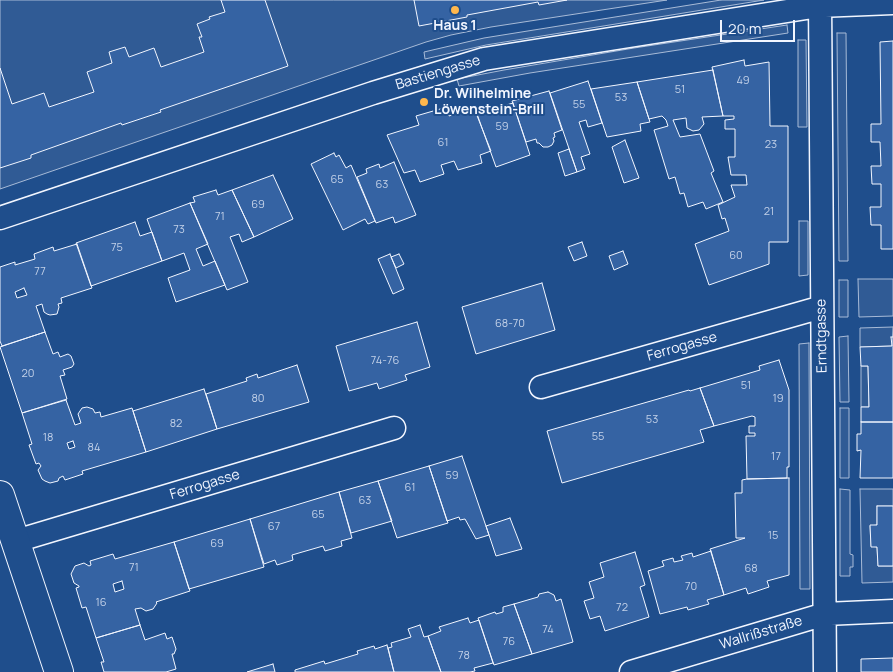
<!DOCTYPE html>
<meta charset="utf-8">
<style>
body{margin:0}
#map{position:relative;width:893px;height:672px;overflow:hidden;background:#1f4e8c;font-family:Manrope,sans-serif}
canvas{display:block}
.scale{position:absolute;left:720px;top:20px;width:75px;height:22px;box-sizing:border-box;border:2px solid #f2f6ff;border-top:0;padding-left:6px;font-size:15px;line-height:18px;white-space:nowrap;color:#f2f6ff;-webkit-text-stroke:4px #1f4e8c;paint-order:stroke}
</style>
<div id="map">
<canvas width="893" height="672"></canvas>
<div class="scale">20 m</div>
</div>
<script>
const ctx = document.querySelector('canvas').getContext('2d');
ctx.lineJoin = 'round';
function paint(path, color) { ctx.fillStyle = color; ctx.fill(path, 'evenodd'); }
const poly = rows => new Path2D(rows.map(r => 'M' + r).join(''));
function stroke(path, color, width, dash) { ctx.strokeStyle = color; ctx.lineWidth = width; ctx.lineCap = dash ? 'butt' : 'round'; ctx.setLineDash(dash || []); ctx.stroke(path); }
function drawText(font, color, halo, rows, align = 'center') {
  ctx.font = font + ' Manrope,sans-serif'; ctx.lineWidth = 4; ctx.setLineDash([]); ctx.textBaseline = 'middle'; ctx.strokeStyle = halo; ctx.fillStyle = color; for (const [text, x, y, turn = 0] of rows) {
    ctx.save(); ctx.translate(x, y); ctx.rotate((+turn || 0) * Math.PI / 180); ctx.textAlign = isNaN(turn) ? turn : align; if (halo) ctx.strokeText(text, 0, 0); ctx.fillText(text, 0, 0); ctx.restore();
  }
}
const green = poly([
 [0,0,667,0,491,27,451,35,426,42,0,189,0,0],
 [721,0,764,0,486,45,425,59,424,52,484,38,721,0],
 [787,25,788,33,530,73,459,86,457,79,504,70,634,48,787,25],
 [837,33,846,33,848,261,839,261,837,33],
 [798,40,806,40,807,127,798,127,798,40],
 [799,221,808,221,808,275,799,276,799,221],
 [858,279,893,279,893,316,859,317,858,279],
 [839,280,848,280,848,317,839,317,839,280],
 [893,327,892,346,860,347,860,328,893,327],
 [848,336,849,402,840,402,839,337,848,336],
 [809,343,810,589,800,589,799,344,809,343],
 [861,366,868,366,869,407,861,407,861,366],
 [840,408,849,408,849,478,840,478,840,408],
 [840,489,850,490,850,554,853,555,853,567,850,567,850,576,840,576,840,489],
 [860,489,893,489,893,506,877,506,877,525,870,526,871,546,877,547,878,566,893,566,893,582,862,583,860,489]
]);
paint(green, '#305b95');
stroke(green, '#a8bbd7', 1);
const building = poly([
 [221,0,265,0,288,66,160,110,161,112,122,125,121,123,31,155,31,158,0,168,0,68,12,104,44,93,49,107,94,92,87,72,112,63,109,52,125,47,129,57,154,48,161,67,204,52,199,37,202,37,197,24,210,19,209,17,225,12,221,0],
 [414,0,567,0,539,5,538,2,467,15,467,17,419,26,414,0],
 [893,41,893,249,881,249,881,225,871,225,870,207,881,207,881,184,872,184,871,166,881,166,880,142,871,142,871,124,881,124,880,42,893,41],
 [744,60,745,66,769,62,770,126,788,126,788,242,769,242,769,264,709,285,695,244,729,231,725,218,722,219,718,205,735,197,731,185,747,185,746,175,731,175,728,157,735,157,735,129,725,129,725,120,734,119,734,116,723,116,712,67,744,60],
 [713,70,723,116,702,117,704,124,699,130,693,131,687,128,686,118,673,120,680,137,700,134,714,171,711,173,723,202,706,209,703,202,688,207,684,193,680,194,675,177,669,179,654,130,668,126,666,120,662,116,649,119,637,82,713,70],
 [588,81,602,123,588,127,586,120,579,122,590,154,581,157,585,169,577,172,550,93,588,81],
 [637,82,650,122,640,124,641,131,607,137,591,89,637,82],
 [549,91,562,130,554,133,555,137,553,138,554,141,552,145,548,147,543,147,539,143,537,143,536,139,526,142,512,101,549,91],
 [513,103,530,155,496,167,477,114,513,103],
 [447,107,449,116,474,108,491,151,480,155,482,163,458,170,454,161,441,165,444,174,420,182,415,170,404,173,387,135,419,125,416,116,447,107],
 [625,140,639,178,624,183,612,147,625,140],
 [569,149,577,172,565,176,558,153,569,149],
 [334,153,336,157,339,155,346,168,351,165,375,221,368,224,365,219,343,230,311,164,334,153],
 [394,162,416,215,395,223,393,217,376,223,357,177,367,173,366,169,379,164,380,168,394,162],
 [273,175,293,219,254,237,232,190,273,175],
 [216,190,218,195,232,190,254,237,242,242,239,234,230,237,248,282,227,290,190,203,195,202,193,197,216,190],
 [190,203,208,244,196,249,203,266,215,261,225,285,176,302,168,278,190,270,184,253,162,261,147,219,190,203],
 [135,222,140,236,152,232,162,261,91,286,76,243,135,222],
 [582,242,587,256,574,261,568,247,582,242],
 [77,244,92,288,61,298,62,303,58,304,59,307,57,314,50,315,47,314,44,312,42,304,36,306,45,332,2,346,0,341,0,267,15,262,15,265,35,259,34,254,53,247,54,251,77,244],
 [24,288,27,295,17,298,15,292,24,288],
 [623,251,628,264,614,270,609,256,623,251],
 [390,254,404,289,393,294,378,259,390,254],
 [399,254,404,264,396,268,391,257,399,254],
 [542,283,555,330,476,354,462,307,542,283],
 [417,322,430,367,405,375,407,380,379,389,377,383,349,391,336,346,417,322],
 [45,332,53,354,58,352,60,357,68,354,71,356,74,364,72,367,63,370,65,375,60,376,67,399,22,413,0,347,45,332],
 [891,337,893,337,893,422,861,422,861,407,869,407,868,366,861,366,860,347,892,346,891,337],
 [779,360,789,390,789,467,787,467,787,478,747,479,746,436,755,436,755,433,749,433,749,426,755,426,755,417,752,416,714,426,700,388,760,370,759,366,779,360],
 [297,365,309,402,217,429,206,394,247,381,246,378,257,374,258,378,297,365],
 [700,388,714,426,700,430,704,442,562,483,547,431,689,390,690,391,700,388],
 [204,389,217,429,146,452,133,411,204,389],
 [66,400,75,425,81,423,78,414,82,408,87,407,93,409,95,413,100,412,101,417,132,408,146,452,82,471,83,474,65,480,63,476,59,478,58,481,50,483,45,481,42,479,38,470,41,466,39,463,36,464,29,445,32,444,22,413,66,400],
 [73,441,75,447,69,449,67,443,73,441],
 [861,422,893,422,893,478,860,478,861,450,857,451,857,434,861,434,861,422],
 [462,456,489,535,476,539,465,519,460,520,459,517,447,521,429,466,462,456],
 [429,466,448,523,397,538,378,481,429,466],
 [789,478,789,575,767,581,769,587,748,594,746,588,724,595,710,549,745,538,736,538,735,493,742,493,742,480,747,479,789,478],
 [378,481,392,521,351,533,339,492,378,481],
 [339,492,352,538,341,541,342,546,325,551,323,546,292,555,293,560,277,565,275,560,264,564,250,519,339,492],
 [877,506,893,506,893,566,878,566,877,547,871,547,870,525,877,525,877,506],
 [510,518,522,549,496,556,486,526,510,518],
 [250,519,264,567,189,589,174,542,250,519],
 [174,542,190,591,156,602,157,603,153,609,146,611,141,608,135,609,140,625,96,638,86,607,82,608,76,588,79,587,79,586,74,583,71,574,75,566,84,563,89,566,91,565,90,561,113,554,115,559,174,542],
 [122,581,124,589,115,592,113,584,122,581],
 [711,551,724,595,707,600,709,604,688,610,687,607,660,614,648,571,664,566,662,561,673,558,674,562,683,560,681,556,692,553,693,557,711,551],
 [635,552,645,585,640,587,649,617,605,631,600,616,590,619,584,601,594,598,589,582,604,577,600,563,635,552],
 [548,592,554,595,556,601,561,599,573,642,532,654,514,604,538,597,539,594,548,592],
 [514,604,532,654,494,665,478,618,495,612,496,614,503,612,503,607,514,604],
 [468,618,470,623,479,620,493,663,474,668,475,671,470,672,441,672,428,636,441,631,439,627,468,618],
 [140,625,145,640,165,633,167,639,172,637,176,649,174,654,172,654,176,669,166,672,104,672,101,662,104,662,96,638,140,625],
 [420,625,424,637,428,636,441,672,394,672,388,648,392,647,391,643,411,637,408,629,420,625],
 [387,645,394,672,295,672,295,670,324,661,325,664,358,654,357,651,374,646,375,649,387,645],
 [893,658,893,672,861,672,861,659,893,658],
 [273,664,275,672,247,672,273,664]
]);
paint(building, '#3563a3');
stroke(building, '#f2f6ff', 1);
const minor = poly([
 [820,0,825,672],
 [0,218,373,93,484,59,819,6,893,3],
 [541,387,822,307],
 [16,541,394,428],
 [631,672,825,614,893,611]
]);
const tertiary = poly([
 [0,495,59,672]
]);
stroke(minor, '#f2f6ff', 25);
stroke(tertiary, '#f2f6ff', 30);
stroke(minor, '#1f4e8c', 22);
stroke(tertiary, '#1f4e8c', 28);
for (const [x, y, r, color] of [
 [455,10,5,"#ffb74d"],
 [424,102,5,"#ffb74d"]
]) { const dot = new Path2D(); dot.arc(x, y, r, 0, 2 * Math.PI); ctx.fillStyle = color; ctx.fill(dot); stroke(dot, '#1f4e8c', 2); }
drawText('11px', '#c3d1e8', null, [
 ["49",743,81],
 ["51",680,90],
 ["53",621,98],
 ["55",579,105],
 ["59",502,127],
 ["61",443,143],
 ["23",771,145],
 ["65",337,180],
 ["63",382,185],
 ["69",258,205],
 ["21",769,212],
 ["71",220,217],
 ["73",179,230],
 ["75",117,248],
 ["60",736,256],
 ["77",40,272],
 ["68-70",510,324],
 ["74-76",385,361],
 ["20",28,374],
 ["51",746,386],
 ["80",258,399],
 ["19",778,399],
 ["53",652,420],
 ["82",176,424],
 ["55",598,437],
 ["18",48,438],
 ["84",94,448],
 ["17",776,457],
 ["59",452,476],
 ["61",410,488],
 ["63",365,501],
 ["65",318,515],
 ["67",274,527],
 ["15",773,536],
 ["69",217,544],
 ["71",134,568],
 ["68",751,569],
 ["70",691,587],
 ["16",101,603],
 ["72",622,608],
 ["74",548,630],
 ["76",509,642],
 ["78",464,656]
]);
drawText('bold 14px', '#f2f6ff', '#1f4e8c', [
 ["Haus 1",455,26],
 ["Dr. Wilhelmine",434,94,"left"],
 ["Löwenstein-Brill",434,110,"left"]
]);
drawText('14px', '#f2f6ff', '#1f4e8c', [
 ["Bastiengasse",438,73,-17],
 ["Erndtgasse",822,336,-91],
 ["Ferrogasse",682,347,-16],
 ["Ferrogasse",205,485,-17],
 ["Wallrißstraße",761,633,-17]
]);
</script>
